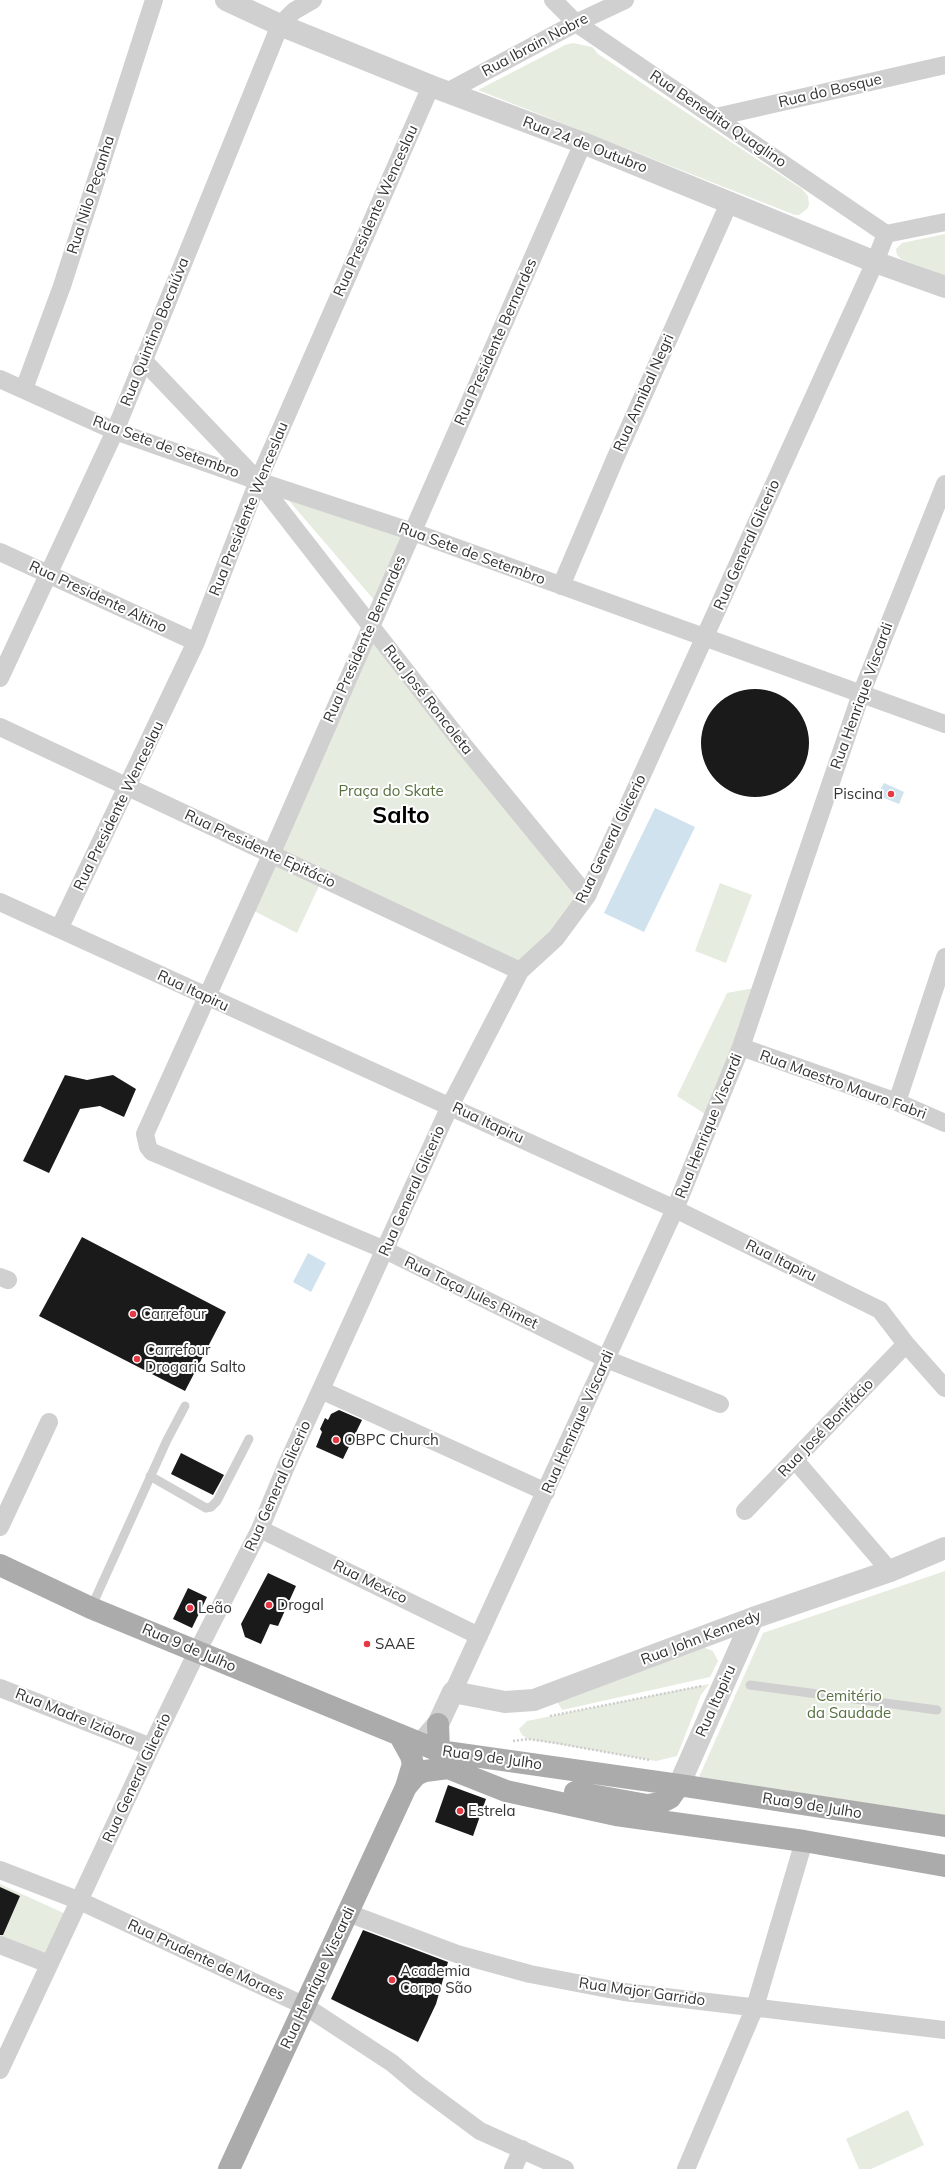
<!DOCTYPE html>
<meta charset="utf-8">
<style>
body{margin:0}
canvas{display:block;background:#fff}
</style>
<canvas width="945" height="2169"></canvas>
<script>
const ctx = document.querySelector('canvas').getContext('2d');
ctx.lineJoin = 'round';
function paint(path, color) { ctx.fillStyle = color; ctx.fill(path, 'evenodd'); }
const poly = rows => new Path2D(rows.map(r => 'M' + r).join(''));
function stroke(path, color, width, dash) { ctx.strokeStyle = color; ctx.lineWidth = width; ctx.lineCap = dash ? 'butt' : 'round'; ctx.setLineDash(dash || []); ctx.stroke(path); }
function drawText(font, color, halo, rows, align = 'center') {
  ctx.font = font + ' Mulish,sans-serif'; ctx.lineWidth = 4; ctx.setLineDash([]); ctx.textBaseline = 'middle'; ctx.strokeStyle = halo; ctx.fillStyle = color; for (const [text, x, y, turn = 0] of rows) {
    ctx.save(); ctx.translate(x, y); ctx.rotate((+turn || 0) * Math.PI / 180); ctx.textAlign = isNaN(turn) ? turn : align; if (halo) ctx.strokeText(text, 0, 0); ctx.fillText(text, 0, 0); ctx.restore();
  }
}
paint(poly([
 [573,43,592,47,598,54,802,189,808,196,809,205,807,209,799,215,795,215,478,90,565,45],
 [945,234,945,276,901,259,897,255,896,249,902,243],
 [285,496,405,535,375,601],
 [370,631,585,898,519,970,274,854],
 [276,864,320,884,297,933,254,911],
 [720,883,752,895,726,963,695,951],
 [754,988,741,1032,705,1114,677,1096,727,993],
 [945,1571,945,1815,699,1777,763,1633],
 [705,1648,713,1651,718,1661,710,1677,562,1710,557,1701,692,1649],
 [709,1684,701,1695,677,1756,656,1761,528,1739,522,1735,519,1729,527,1721],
 [0,1884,70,1916,49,1964,0,1943],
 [908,2110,924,2145,871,2169,859,2169,846,2139]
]), '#e6ecdf');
paint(poly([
 [884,783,904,792,899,804,877,795],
 [655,808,695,827,644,932,604,913],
 [308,1253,326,1263,311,1292,293,1282]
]), '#cfe2ee');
paint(poly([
 '701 743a54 54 0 1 1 108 0a54 54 0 1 1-108 0Z',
 [65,1075,87,1080,113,1075,136,1089,124,1117,100,1106,80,1109,49,1173,23,1161],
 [82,1237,226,1312,185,1391,39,1316],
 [339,1410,362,1420,343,1459,316,1447,322,1432,320,1429,325,1418,328,1420,331,1414],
 [181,1453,224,1475,213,1495,171,1474],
 [268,1573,296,1586,278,1626,270,1624,261,1644,245,1637,241,1624],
 [188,1588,207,1597,192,1628,173,1619],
 [448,1785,486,1799,473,1836,435,1822],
 [0,1887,20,1896,3,1935,0,1935],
 [363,1930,448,1962,436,2004,418,2042,331,1999]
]), '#1a1a1a');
stroke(poly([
 [550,1716,702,1686],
 [513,1741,528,1739,556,1743,650,1760]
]), '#cdcdcd', 2.5, [2, 2]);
stroke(poly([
 [150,1476,206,1508,211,1507,217,1501,249,1439],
 [91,1608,167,1440,185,1406],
 [750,1685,937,1710]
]), '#d0d0d0', 9);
stroke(poly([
 [553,0,576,23,886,234],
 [447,92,576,23,625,0],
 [716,117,945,65],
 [583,143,271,855,145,1134,148,1147,152,1152,385,1250,606,1359,720,1404],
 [143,360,258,481,465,747,587,896],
 [0,379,115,431,258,481,413,532,945,724],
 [24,389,62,286,154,0],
 [0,552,196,642],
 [561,586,615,459,730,201],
 [0,678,115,431,280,25,294,11,313,0],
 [0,727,520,971],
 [0,902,675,1209,880,1310,906,1344,945,1388],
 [59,929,196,642,258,481,431,86],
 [741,1047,897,1102,945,1123],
 [897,1102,945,957],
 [0,1277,8,1280],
 [321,1390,546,1492],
 [795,1460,890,1571],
 [745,1511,906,1344],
 [0,1527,49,1422],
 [260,1529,479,1636],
 [0,1688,151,1747],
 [453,1692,675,1209,741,1047,861,694,945,484],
 [0,1870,80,1901,305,2006,392,2063,418,2085,480,2131,565,2169],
 [348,1913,457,1954,530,1974,624,1992,945,2030],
 [0,1945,49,1964],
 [0,2070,151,1747,197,1652,260,1529,287,1464,450,1106,520,971,556,938,587,896,875,262,886,234,945,222],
 [513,2169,522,2149],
 [686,2169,755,2007,804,1841]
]), '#d0d0d0', 18);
stroke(poly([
 [226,0,280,25,431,86,583,143,875,262,945,287],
 [426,1738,438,1724,453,1692,505,1702,534,1700,753,1618,890,1571,945,1548],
 [679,1785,753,1618]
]), '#d0d0d0', 22);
stroke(poly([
 [0,1565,91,1608,439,1751,679,1785,945,1826],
 [438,1724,439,1751,445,1762],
 [406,1787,416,1775,425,1771,448,1768,506,1791,616,1815,804,1841,945,1866],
 [575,1792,647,1805,660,1803,670,1798,679,1785],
 [229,2169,406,1787,413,1764,411,1756,400,1736]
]), '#ababab', 22);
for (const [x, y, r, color] of [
 [891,794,4,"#e63946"],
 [133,1314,4,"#e63946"],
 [137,1359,4,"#e63946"],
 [336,1440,4,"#e63946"],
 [269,1605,4,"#e63946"],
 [190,1608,4,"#e63946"],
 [367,1644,4,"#e63946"],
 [460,1811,4,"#e63946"],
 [392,1980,4,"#e63946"]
]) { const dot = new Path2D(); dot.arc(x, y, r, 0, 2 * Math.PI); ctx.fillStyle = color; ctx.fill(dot); stroke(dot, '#fff', 1.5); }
drawText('15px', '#333', '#fff', [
 ["Rua Ibrain Nobre",535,45,-28],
 ["Rua do Bosque",830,91,-13],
 ["Rua Benedita Quaglino",718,119,34],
 ["Rua 24 de Outubro",585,145,21],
 ["Rua Nilo Peçanha",91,195,-72],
 ["Rua Presidente Wenceslau",376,211,-66],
 ["Rua Quintino Bocaiúva",155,332,-68],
 ["Rua Presidente Bernardes",496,342,-66],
 ["Rua Annibal Negri",644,393,-66],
 ["Rua Sete de Setembro",166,447,20],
 ["Rua Presidente Wenceslau",249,509,-68],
 ["Rua General Glicerio",747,545,-66],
 ["Rua Sete de Setembro",472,554,20],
 ["Rua Presidente Altino",98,597,25],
 ["Rua Presidente Bernardes",365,639,-66],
 ["Rua Henrique Viscardi",862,696,-70],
 ["Rua José Roncoleta",428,700,52],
 ["Rua Presidente Wenceslau",119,806,-64],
 ["Rua General Glicerio",611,839,-64],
 ["Rua Presidente Epitácio",260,849,25],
 ["Rua Itapiru",193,991,25],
 ["Rua Maestro Mauro Fabri",843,1085,20],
 ["Rua Itapiru",488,1123,25],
 ["Rua Henrique Viscardi",709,1126,-68],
 ["Rua General Glicerio",412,1191,-66],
 ["Rua Itapiru",781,1261,26],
 ["Rua Taça Jules Rimet",471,1293,26],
 ["Rua Henrique Viscardi",578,1422,-66],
 ["Rua José Bonifácio",826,1428,-46],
 ["Rua General Glicerio",278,1486,-66],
 ["Rua Mexico",370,1582,26],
 ["Rua John Kennedy",701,1638,-21],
 ["Rua 9 de Julho",189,1648,23],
 ["Rua Itapiru",716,1701,-66],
 ["Rua Madre Izidora",75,1717,22],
 ["Rua 9 de Julho",492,1758,8],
 ["Rua General Glicerio",137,1778,-65],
 ["Rua 9 de Julho",812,1806,9],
 ["Rua Prudente de Moraes",206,1960,25],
 ["Rua Henrique Viscardi",318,1978,-65],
 ["Rua Major Garrido",642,1992,8]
]);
drawText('15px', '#56703f', '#fff', [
 ["Praça do Skate",391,791],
 ["Cemitério",849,1696],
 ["da Saudade",849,1713]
]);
drawText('15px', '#333', '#fff', [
 ["Piscina",883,794,"right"],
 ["Carrefour",141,1314],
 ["Carrefour",145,1350],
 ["Drogaria Salto",145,1367],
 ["OBPC Church",344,1440],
 ["Drogal",277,1605],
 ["Leão",198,1608],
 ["SAAE",375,1644],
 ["Estrela",468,1811],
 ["Academia",400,1971],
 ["Corpo São",400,1988]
], 'left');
drawText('bold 23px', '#000', '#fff', [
 ["Salto",401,816]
]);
</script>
